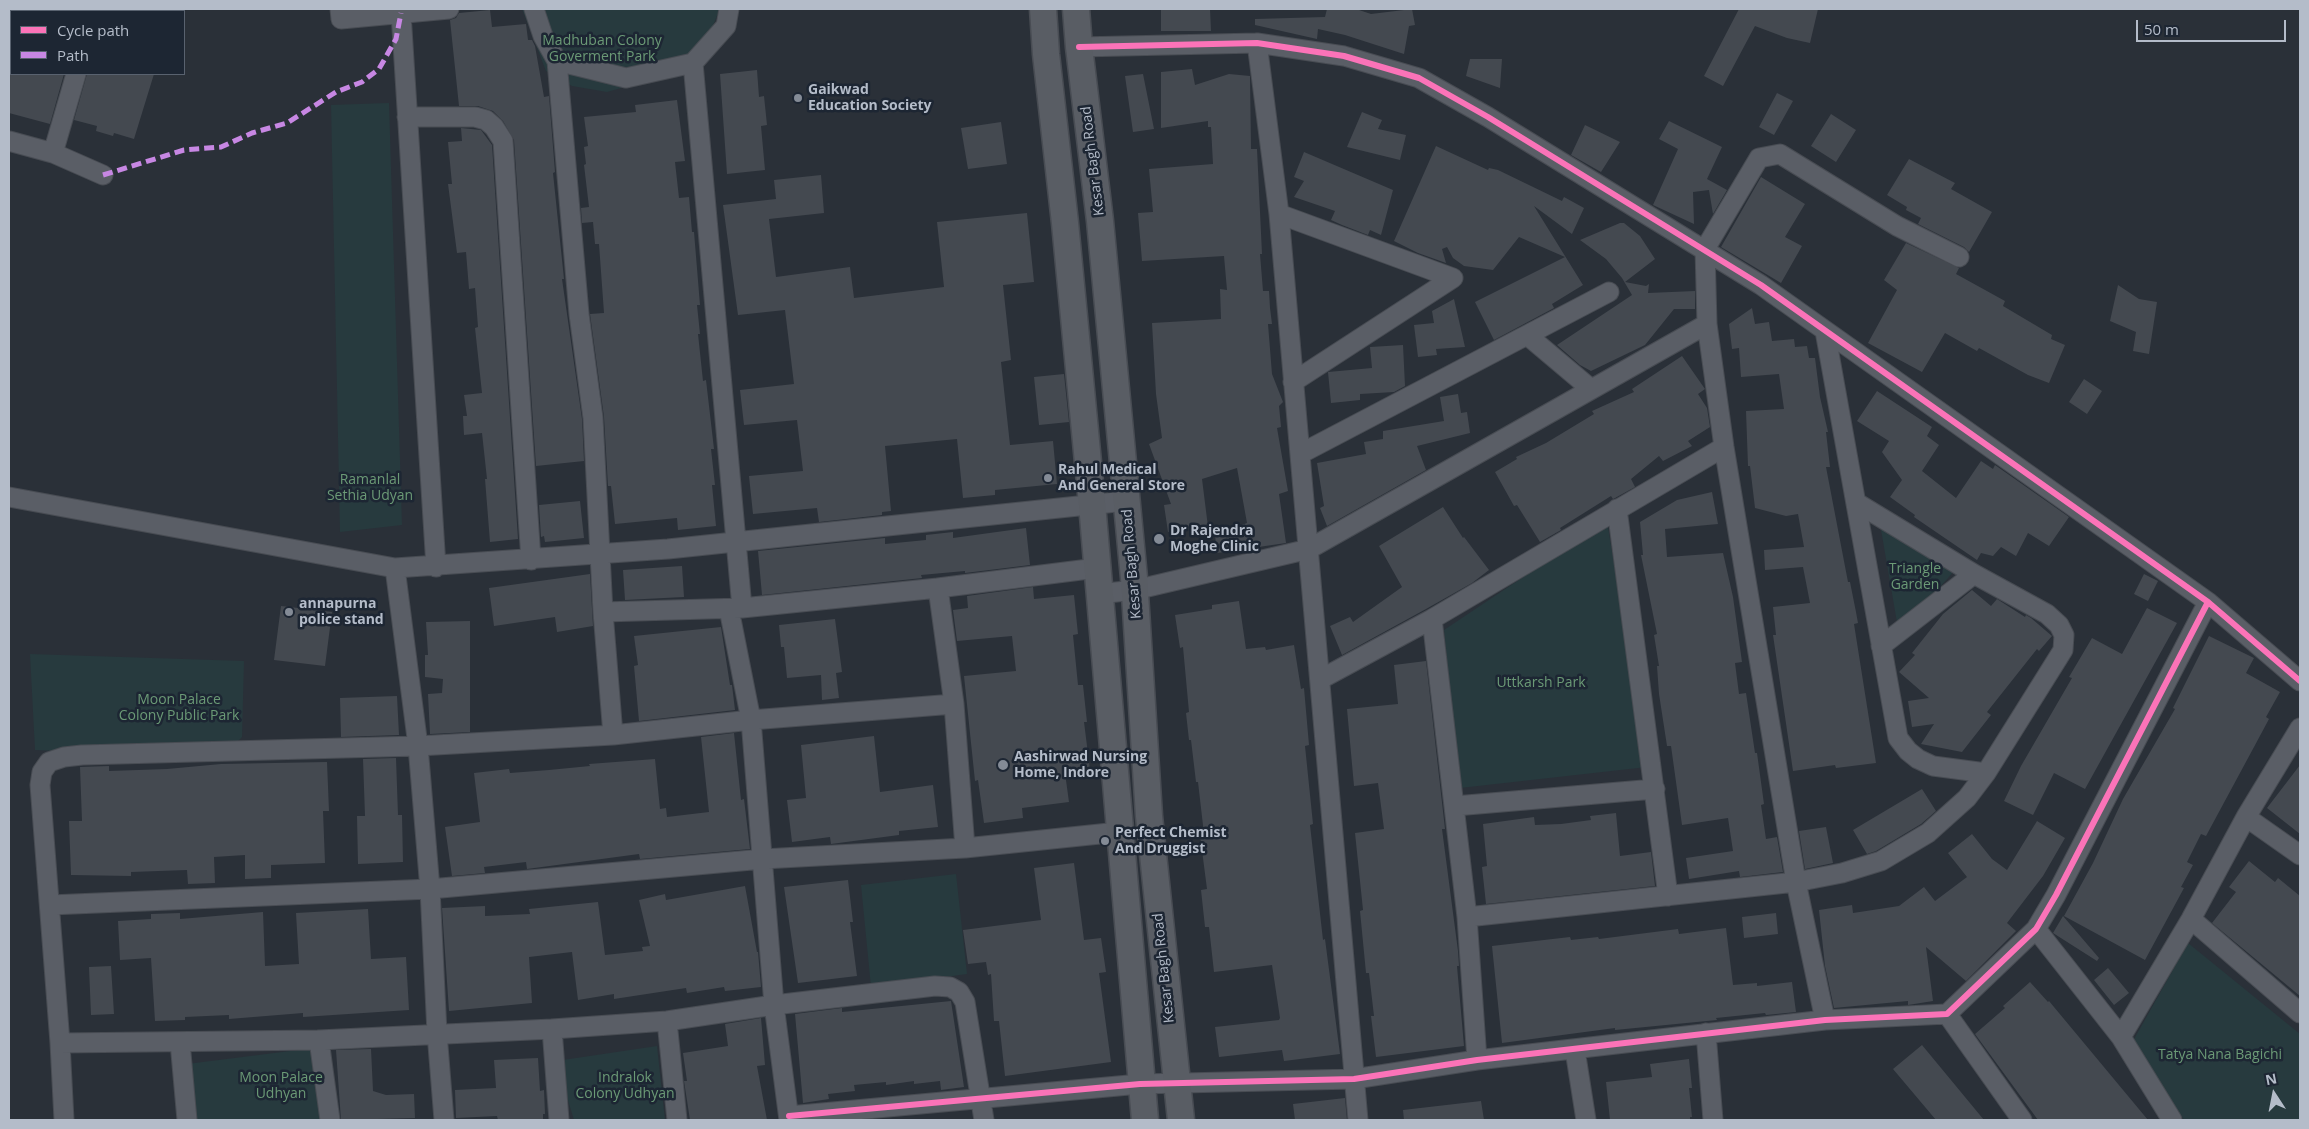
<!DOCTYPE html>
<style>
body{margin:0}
#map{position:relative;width:2309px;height:1129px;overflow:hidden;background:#2a3038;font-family:"Open Sans",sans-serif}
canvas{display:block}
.frame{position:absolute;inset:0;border:10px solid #b4bcc9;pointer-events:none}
.legend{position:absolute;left:10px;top:10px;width:175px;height:65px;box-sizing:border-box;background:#1d2633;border:1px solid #59626f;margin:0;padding:6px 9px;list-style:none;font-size:15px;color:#b4bcc9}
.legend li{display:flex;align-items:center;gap:10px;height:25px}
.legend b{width:25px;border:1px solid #59626f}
.north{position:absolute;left:2249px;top:1069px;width:50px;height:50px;-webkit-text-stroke:4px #1d2633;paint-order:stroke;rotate:349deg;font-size:14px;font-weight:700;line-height:20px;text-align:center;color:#b4bcc9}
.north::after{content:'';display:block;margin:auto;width:18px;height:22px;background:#b4bcc9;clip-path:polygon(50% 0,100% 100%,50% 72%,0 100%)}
.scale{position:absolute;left:2136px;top:20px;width:150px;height:22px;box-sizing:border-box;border:2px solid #b4bcc9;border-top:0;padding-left:6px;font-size:15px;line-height:18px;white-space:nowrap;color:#b4bcc9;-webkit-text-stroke:4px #1d2633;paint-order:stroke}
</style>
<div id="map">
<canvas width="2309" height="1129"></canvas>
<div class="frame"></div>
<ul class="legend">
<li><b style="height:6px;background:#fb73b8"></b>Cycle path</li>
<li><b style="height:6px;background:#c787e3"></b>Path</li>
</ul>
<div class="north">N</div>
<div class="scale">50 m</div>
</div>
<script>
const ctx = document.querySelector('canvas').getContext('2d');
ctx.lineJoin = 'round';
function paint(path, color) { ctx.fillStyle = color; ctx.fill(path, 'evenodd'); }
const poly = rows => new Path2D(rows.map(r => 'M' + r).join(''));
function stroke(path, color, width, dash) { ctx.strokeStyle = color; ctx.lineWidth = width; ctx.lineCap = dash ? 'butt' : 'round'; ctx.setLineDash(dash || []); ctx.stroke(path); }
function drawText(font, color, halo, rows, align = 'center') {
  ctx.font = font + ' "Open Sans",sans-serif'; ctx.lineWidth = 5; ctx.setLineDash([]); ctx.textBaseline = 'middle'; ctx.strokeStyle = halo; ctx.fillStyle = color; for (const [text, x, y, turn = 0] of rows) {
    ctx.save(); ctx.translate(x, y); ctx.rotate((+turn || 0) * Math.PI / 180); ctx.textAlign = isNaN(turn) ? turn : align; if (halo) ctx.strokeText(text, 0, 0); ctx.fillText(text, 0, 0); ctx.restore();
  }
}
paint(poly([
 [522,9,720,9,703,49,685,70,607,92,572,86,546,71],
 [389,103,402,525,340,532,331,105],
 [1607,521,1647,767,1460,788,1444,630],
 [1880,524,1955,570,1899,634],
 [30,654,244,661,242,737,222,758,35,750],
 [956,874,967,974,871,987,861,885],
 [2188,943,2300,1034,2300,1120,2184,1120,2133,1041],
 [657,1046,665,1120,574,1120,556,1061],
 [314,1048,321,1120,192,1120,187,1064]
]), '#273a3e');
paint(poly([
 [1161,9,1210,9,1211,31,1161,31],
 [1327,9,1356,9,1371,14,1412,9,1415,25,1409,26,1404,54,1345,35,1318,29,1317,39,1255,25,1255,19,1325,17],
 [1739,9,1818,9,1810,43,1787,38,1755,26,1723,86,1704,76],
 [490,10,492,27,526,24,528,40,532,40,535,46,544,97,549,96,555,172,553,173,564,279,562,279,582,419,584,461,536,466,514,140,503,121,493,111,478,106,459,106,450,20,456,18,459,13],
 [1470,59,1502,59,1500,88,1466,76],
 [1192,69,1195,85,1229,74,1250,76,1251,149,1257,149,1262,254,1260,254,1263,291,1269,291,1270,308,1272,324,1268,324,1272,374,1283,402,1279,406,1281,427,1277,428,1288,491,1279,494,1286,543,1217,553,1215,535,1247,523,1237,468,1202,479,1208,527,1168,532,1164,505,1171,504,1149,444,1162,438,1156,394,1152,323,1221,319,1220,289,1227,290,1224,256,1142,261,1138,213,1153,212,1149,169,1213,164,1211,127,1208,127,1208,121,1161,128,1161,72],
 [757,70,759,97,764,96,767,125,761,126,765,170,727,174,720,74],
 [9,74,64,74,50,124,9,113],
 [87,74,154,74,134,139,114,133,113,136,96,131,97,126,74,120],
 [1143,74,1154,129,1133,132,1125,76],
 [1777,93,1793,101,1774,135,1759,127],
 [677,100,685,161,675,162,679,198,689,197,692,232,694,232,700,305,697,305,700,334,698,334,703,381,706,380,714,449,711,449,715,485,712,485,716,526,678,530,677,518,615,524,611,486,608,486,604,417,590,314,604,313,599,244,595,244,593,222,582,223,581,208,589,207,584,165,586,164,584,147,588,146,584,117,636,112,635,105],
 [1362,112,1382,120,1378,129,1406,135,1400,160,1347,147],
 [1831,114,1856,130,1836,162,1811,146],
 [1669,121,1722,147,1707,179,1727,190,1713,214,1709,190,1693,192,1694,224,1653,205,1678,149,1659,139],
 [1001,122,1007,164,968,169,961,128],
 [1585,125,1620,142,1601,172,1571,155],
 [461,128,481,130,492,145,518,539,490,542,485,479,487,479,482,433,464,435,463,416,467,416,464,395,482,393,475,328,478,327,475,288,469,289,466,252,457,253,448,184,452,184,448,142,462,141],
 [1436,146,1488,170,1489,168,1498,170,1562,201,1564,197,1584,208,1572,234,1534,206,1583,285,1552,304,1554,308,1494,340,1475,302,1565,257,1519,237,1493,270,1464,266,1453,258,1447,247,1442,249,1446,263,1418,253,1394,241],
 [1304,152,1393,190,1381,235,1370,230,1368,235,1342,225,1331,220,1335,211,1294,197,1304,181,1294,177],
 [1909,159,1955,183,1951,189,1992,212,1969,252,1964,247,1918,224,1921,218,1906,210,1907,207,1887,195],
 [821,175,824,213,769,219,776,277,850,267,854,298,944,287,937,222,1027,213,1034,282,1003,285,1011,360,1001,362,1010,445,1053,441,1057,484,995,490,995,495,963,498,957,439,885,446,891,511,882,512,882,515,819,522,817,508,753,514,749,476,803,471,797,420,744,425,740,390,794,384,785,310,738,315,723,205,776,199,774,180],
 [1761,177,1805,204,1785,237,1802,246,1781,283,1721,247],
 [1620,223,1624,223,1640,236,1655,259,1625,282,1646,286,1649,284,1648,293,1695,291,1695,309,1674,309,1645,345,1591,371,1580,365,1557,345,1632,295,1622,278,1606,259,1580,240],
 [1906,243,1959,268,1956,274,2005,301,2003,306,2052,335,2051,339,2065,345,2049,383,2028,375,1979,348,1977,351,1945,333,1922,372,1868,343,1897,290,1884,280],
 [2118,285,2139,299,2157,302,2149,354,2133,351,2136,332,2110,321],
 [1454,299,1465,347,1436,349,1437,355,1418,357,1414,325,1434,323,1432,311],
 [1752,308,1755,324,1769,322,1772,341,1794,339,1795,347,1807,346,1809,358,1815,358,1820,397,1828,432,1826,432,1830,467,1826,467,1848,582,1850,582,1856,612,1858,623,1854,624,1876,763,1836,768,1835,765,1793,771,1773,635,1776,635,1773,607,1810,603,1803,567,1765,570,1764,550,1804,547,1798,514,1786,516,1755,508,1750,466,1748,466,1746,411,1784,409,1779,374,1741,377,1739,348,1732,349,1729,324],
 [1403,345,1405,386,1394,392,1360,394,1360,400,1331,403,1328,372,1372,368,1370,347],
 [1682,356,1705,389,1698,394,1707,408,1710,427,1688,441,1692,446,1663,461,1659,456,1631,479,1635,487,1615,498,1613,499,1611,496,1560,528,1561,530,1540,542,1517,505,1514,506,1495,472,1517,459,1516,457,1546,443,1594,414,1592,411,1634,392,1632,389],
 [1064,374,1069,422,1039,425,1034,377],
 [2084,379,2102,391,2087,414,2069,402],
 [1877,391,1932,427,1927,436,1939,445,1922,471,1956,498,1981,461,1993,469,1995,465,2069,517,2049,546,2028,533,2016,556,2001,547,1993,556,1981,553,1977,560,1914,517,1915,515,1890,497,1902,480,1882,452,1889,441,1857,421],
 [1458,394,1461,413,1467,412,1470,433,1417,446,1426,470,1327,526,1320,508,1324,506,1317,463,1366,454,1364,442,1383,439,1383,431,1444,421,1440,397],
 [1712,492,1718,524,1665,529,1667,557,1723,553,1733,597,1742,662,1735,663,1739,694,1746,693,1755,753,1757,753,1764,804,1761,805,1766,839,1777,837,1783,872,1740,877,1739,871,1689,879,1686,858,1733,851,1728,818,1682,825,1671,746,1667,746,1659,694,1657,666,1659,666,1654,635,1657,634,1641,555,1643,555,1640,522,1677,500],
 [580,501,584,538,545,542,544,536,541,537,539,505],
 [1443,507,1463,538,1464,537,1489,570,1472,583,1426,609,1342,655,1330,626,1350,617,1353,622,1402,587,1379,546],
 [1026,528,1030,565,965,573,965,571,921,575,922,578,762,595,758,551,885,538,885,544,926,540,926,535,953,532,953,538],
 [682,566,684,597,625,600,623,570],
 [590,574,593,626,557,632,555,617,494,626,489,588],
 [2144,574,2158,581,2148,601,2134,594],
 [1033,587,1034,599,1074,595,1078,634,1073,635,1078,685,1083,685,1087,722,1084,722,1090,770,1065,773,1069,802,1022,808,1023,818,984,823,978,780,975,781,964,676,1016,671,1012,636,957,641,953,610,968,608,967,596],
 [1972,590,1991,606,1997,599,2025,617,2026,615,2031,618,2052,636,2039,651,2037,649,1987,712,1991,715,1962,752,1921,744,1934,724,1912,727,1908,701,1929,698,1899,672,1915,655,1912,653,1943,614],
 [1239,601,1246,649,1265,647,1266,650,1294,645,1301,689,1304,688,1309,745,1305,746,1313,824,1310,825,1323,940,1325,939,1340,1054,1284,1061,1282,1050,1219,1057,1215,1027,1279,1020,1280,1018,1272,965,1214,972,1209,927,1205,927,1201,890,1207,889,1200,835,1204,834,1198,782,1196,782,1191,740,1189,740,1186,713,1189,712,1183,647,1180,648,1175,615,1212,609,1212,605],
 [281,606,332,612,325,666,274,660],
 [2147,608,2177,623,2085,789,2054,773,2033,815,2004,801,2021,766,2072,678,2069,677,2092,638,2122,654],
 [835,619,842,672,836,673,839,698,822,700,821,675,787,678,784,647,781,647,779,625],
 [470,621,470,732,430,734,428,694,442,693,443,679,425,677,425,655,428,655,426,622],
 [721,627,730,685,732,685,735,710,639,721,634,666,638,665,634,636],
 [2209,636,2254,658,2246,673,2280,692,2266,717,2269,719,2254,747,2206,836,2201,834,2187,862,2193,865,2181,887,2184,888,2145,960,2064,916,2093,863,2123,799,2175,709,2173,708],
 [1426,661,1445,829,1442,829,1458,951,1459,966,1457,966,1464,1046,1376,1057,1371,1016,1374,1016,1369,973,1366,973,1360,911,1363,910,1355,833,1384,829,1378,783,1354,786,1347,709,1398,704,1394,665],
 [397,696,399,735,341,737,340,698],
 [734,733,741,800,744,799,750,849,640,859,639,854,527,869,526,862,484,867,485,873,452,876,445,827,480,822,474,773,509,769,510,773,549,770,590,766,589,764,655,759,660,809,666,808,667,817,709,812,701,737],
 [874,736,880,792,933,785,938,827,899,831,899,835,831,844,830,837,792,842,787,800,806,798,801,745],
 [396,758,398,815,402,815,403,862,358,864,357,816,365,816,363,759],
 [327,762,329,811,323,811,325,863,271,865,271,878,245,879,245,855,214,857,215,883,188,884,187,870,131,872,131,876,71,875,69,821,82,821,80,767,109,766,109,771,167,769,221,764],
 [2300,765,2300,834,2267,808],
 [1922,789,1936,811,1921,824,1876,851,1867,854,1853,830],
 [1616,813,1620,856,1651,852,1655,886,1486,904,1482,867,1487,866,1483,824,1534,817,1535,825,1561,824,1591,820,1590,816],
 [2037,821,2065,838,2043,876,2007,923,2016,931,1966,981,1926,947,1933,1001,1908,1005,1908,1001,1834,1008,1825,966,1819,910,1852,905,1853,913,1899,906,1924,887,1935,901,1967,877,1948,853,1972,834,1992,859,2007,870],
 [1826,827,1833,863,1805,869,1799,831],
 [2249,861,2275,882,2278,878,2300,896,2300,996,2212,923,2236,892,2229,887],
 [1074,863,1084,940,1101,938,1106,972,1099,973,1111,1062,1005,1076,999,1021,994,1021,991,974,988,975,986,962,968,964,963,930,1041,920,1034,868],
 [848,880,853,922,850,922,857,976,798,983,784,887],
 [745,886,757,952,758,952,761,987,725,991,724,987,687,993,686,988,614,999,614,994,578,1000,572,952,529,957,532,1003,449,1011,442,908,485,906,485,916,530,914,529,909,598,902,605,955,643,951,642,947,650,946,639,900,665,894,666,900],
 [368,909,371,959,406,957,409,1010,303,1017,303,1013,229,1019,229,1015,185,1017,185,1020,155,1021,151,958,120,960,118,921,151,919,151,914,180,913,180,919,263,912,265,966,299,964,296,913],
 [1776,913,1778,934,1744,938,1742,917],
 [2063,916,2099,958,2097,961,2053,933],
 [1726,928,1733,985,1757,983,1757,986,1792,982,1796,1012,1766,1015,1765,1013,1716,1018,1717,1020,1615,1030,1615,1028,1502,1043,1492,946,1570,937,1571,940,1598,937,1599,939,1678,929,1679,934],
 [111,966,114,1014,91,1015,89,967],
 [2108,968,2129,993,2114,1005,2094,980],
 [2030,982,2048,1002,2049,1001,2148,1120,2038,1120,1975,1034,2005,1008,2003,1006],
 [951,1001,964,1087,941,1090,940,1081,914,1084,914,1081,886,1085,886,1082,854,1085,855,1091,828,1094,829,1099,803,1103,795,1014,842,1008,842,1012],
 [761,1018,765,1065,757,1066,767,1120,690,1120,684,1081,687,1081,683,1053,728,1046,725,1024],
 [1922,1045,1984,1120,1936,1120,1893,1069],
 [371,1049,373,1091,386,1095,414,1094,415,1118,341,1120,336,1050],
 [538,1058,540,1091,544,1090,545,1114,543,1114,543,1120,498,1120,497,1116,456,1118,455,1090,496,1088,494,1060],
 [1689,1059,1692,1088,1689,1088,1692,1117,1690,1117,1690,1120,1610,1120,1606,1082,1652,1077,1650,1064],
 [1345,1098,1347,1120,1295,1120,1293,1104],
 [1481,1101,1484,1120,1404,1120,1403,1110]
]), '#444950');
const street = poly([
 [340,9,341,19,449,9],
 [534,9,543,36,557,61,579,314,593,418,603,612,613,735],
 [94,11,95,9],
 [401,13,436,567],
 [1257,43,1279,214,1358,1120],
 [1079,47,1257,43,1344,56,1419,78,1488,117,1761,285,2208,602,2300,681],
 [557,61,626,78,693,63,726,26,729,9],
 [693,63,742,608],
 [407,117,475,117,486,120,494,127,503,141,531,560],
 [9,141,53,153,103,175],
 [53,153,76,74],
 [1279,214,1453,278,1293,382],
 [1825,331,1898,738,1908,751,1918,759,1933,766,1986,773],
 [1527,335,1591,389],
 [1300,454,1609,292],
 [9,497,395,568,668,549,1126,501],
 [1857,503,1974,574,1881,646],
 [1617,509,1668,896],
 [395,568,418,746,430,889,437,1033,444,1120],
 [938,588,954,704,965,848],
 [1098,594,1135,590,1309,549,1707,324],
 [729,609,751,720,774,1005,789,1120],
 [603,612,742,608,938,588,1097,568],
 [1432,619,1467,917,1477,1060],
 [1321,679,1432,619,1724,447],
 [1455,806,1655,789],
 [2246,817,2300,855],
 [50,905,430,889,763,859,965,848,1119,832],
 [1467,917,1796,882,1842,873,1881,861,1928,833,1967,798,1986,773,2063,650,2064,635,2059,625,2047,614,1974,574],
 [2191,919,2300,1013],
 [2036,929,2121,1037,2172,1120],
 [1947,1014,2022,1120],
 [1825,1020,1796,882,1724,447,1707,324,1705,249,1759,158,1780,154,1897,226,1959,257],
 [667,1021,677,1120],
 [552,1029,559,1120],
 [1706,1033,1713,1120],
 [2121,1037,2191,919,2246,817,2300,728],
 [319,1040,330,1120],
 [180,1042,187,1120],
 [60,1043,319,1040,552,1029,667,1021,774,1005,935,986,950,987,959,992,965,1002,984,1120],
 [1575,1050,1586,1120],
 [789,1116,1140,1084,1354,1079,1477,1060,1825,1020,1947,1014,2036,929,2056,895,2208,602],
 [64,1120,60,1043,40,785,42,772,49,762,64,757,82,755,418,746,613,735,751,720,954,704]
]);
const secondary = poly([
 [1043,9,1046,54,1065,223,1092,504,1145,1120],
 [1076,9,1079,47,1100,221,1134,578,1149,816,1181,1120]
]);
stroke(street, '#484c53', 21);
stroke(secondary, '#484c53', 29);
stroke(street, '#5a5e66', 19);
stroke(secondary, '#595d64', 26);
stroke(poly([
 [103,175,184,150,221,147,252,133,287,123,336,92,362,82,379,69,396,39,401,13]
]), '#c787e3', 5, [10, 5]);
stroke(poly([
 [1079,47,1257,43,1344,56,1419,78,1488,117,1761,285,2208,602,2300,681],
 [789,1116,1140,1084,1354,1079,1477,1060,1825,1020,1947,1014,2036,929,2056,895,2208,602]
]), '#fb73b8', 6);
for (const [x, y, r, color] of [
 [798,98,5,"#848b96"],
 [1048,478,5,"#848b96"],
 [1159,539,6,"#848b96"],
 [289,612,5,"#848b96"],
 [1003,765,6,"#848b96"],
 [1105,841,5,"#848b96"]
]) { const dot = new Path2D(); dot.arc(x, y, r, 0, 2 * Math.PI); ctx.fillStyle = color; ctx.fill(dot); stroke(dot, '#1d2633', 2); }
drawText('14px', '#6b9a76', '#1d2633', [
 ["Madhuban Colony",602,41],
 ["Goverment Park",602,57],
 ["Ramanlal",370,480],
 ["Sethia Udyan",370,496],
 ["Triangle",1915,569],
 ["Garden",1915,585],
 ["Uttkarsh Park",1541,683],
 ["Moon Palace",179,700],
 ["Colony Public Park",179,716],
 ["Tatya Nana Bagichi",2220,1055],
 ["Moon Palace",281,1078],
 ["Udhyan",281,1094],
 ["Indralok",625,1078],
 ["Colony Udhyan",625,1094]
]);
drawText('bold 14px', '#b4bcc9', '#1d2633', [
 ["Gaikwad",808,90],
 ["Education Society",808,106],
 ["Rahul Medical",1058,470],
 ["And General Store",1058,486],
 ["Dr Rajendra",1170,531],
 ["Moghe Clinic",1170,547],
 ["annapurna",299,604],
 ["police stand",299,620],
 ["Aashirwad Nursing",1014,757],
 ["Home, Indore",1014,773],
 ["Perfect Chemist",1115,833],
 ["And Druggist",1115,849]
], 'left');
drawText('14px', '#b4bcc9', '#1d2633', [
 ["Kesar Bagh Road",1093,161,-97],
 ["Kesar Bagh Road",1132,564,-95],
 ["Kesar Bagh Road",1164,968,-96]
]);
</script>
